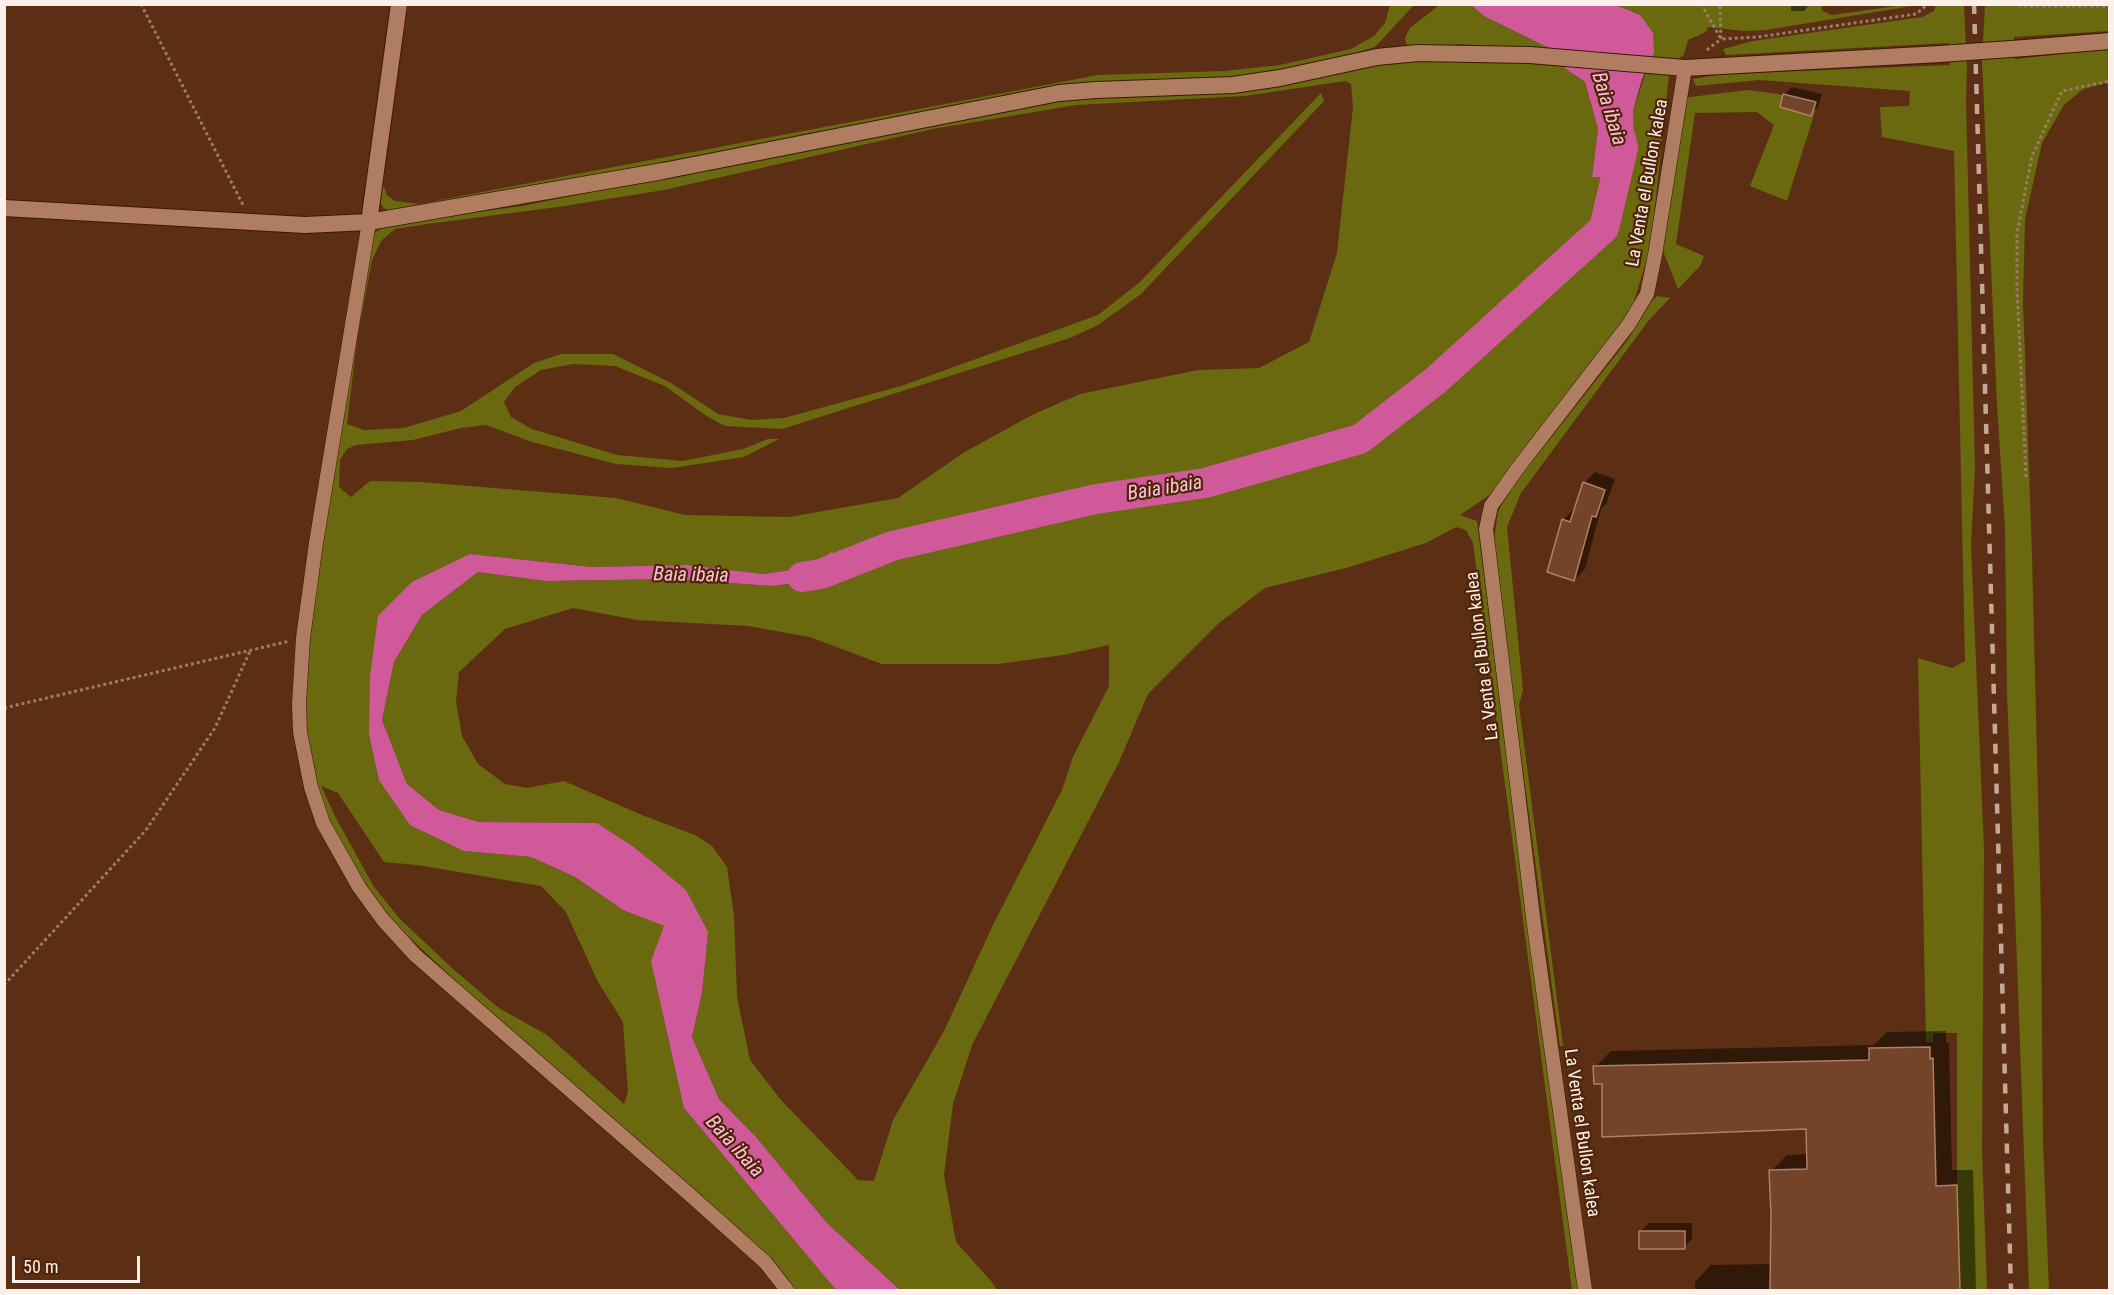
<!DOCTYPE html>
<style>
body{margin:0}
#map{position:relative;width:2114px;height:1295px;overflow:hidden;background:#5c2f14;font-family:"Roboto Condensed",sans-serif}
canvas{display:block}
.frame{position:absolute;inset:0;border:6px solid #fcf0ea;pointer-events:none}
.scale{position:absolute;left:12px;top:1256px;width:128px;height:27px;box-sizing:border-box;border:3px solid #fcf0ea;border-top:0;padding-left:8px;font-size:18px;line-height:21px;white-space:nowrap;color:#fcf0ea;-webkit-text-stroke:4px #502408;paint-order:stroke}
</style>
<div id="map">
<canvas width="2114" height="1295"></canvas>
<div class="frame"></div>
<div class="scale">50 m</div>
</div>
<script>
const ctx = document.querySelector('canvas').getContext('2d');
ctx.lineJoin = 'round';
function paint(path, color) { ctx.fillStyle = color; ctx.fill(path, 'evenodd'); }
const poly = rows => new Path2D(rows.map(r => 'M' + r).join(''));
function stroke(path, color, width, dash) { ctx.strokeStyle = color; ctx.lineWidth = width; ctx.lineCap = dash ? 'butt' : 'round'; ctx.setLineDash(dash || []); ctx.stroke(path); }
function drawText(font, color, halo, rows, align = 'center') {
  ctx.font = font + ' "Roboto Condensed",sans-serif'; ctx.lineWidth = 4.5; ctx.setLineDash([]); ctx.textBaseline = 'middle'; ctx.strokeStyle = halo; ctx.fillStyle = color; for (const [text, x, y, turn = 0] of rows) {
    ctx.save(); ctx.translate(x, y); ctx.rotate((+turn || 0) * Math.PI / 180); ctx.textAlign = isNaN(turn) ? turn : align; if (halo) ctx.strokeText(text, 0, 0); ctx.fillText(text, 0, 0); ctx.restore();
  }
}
paint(poly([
 [1436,4,1471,5,1484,16,1553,50,1560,65,1585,82,1598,129,1592,176,1635,151,1633,111,1646,72,1669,74,1651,245,1632,308,1491,494,1460,515,1477,521,1526,909,1578,1290,1572,1290,1473,543,1466,530,1456,527,1426,543,1346,568,1265,588,1219,623,1148,694,1119,762,972,1045,953,1104,944,1175,956,1242,991,1281,997,1290,900,1290,827,1223,756,1137,719,1099,692,1037,702,993,707,932,685,890,634,847,597,823,479,822,439,810,407,784,382,720,394,662,422,615,478,572,545,581,674,579,772,586,835,578,831,552,812,567,763,574,688,565,592,567,470,554,378,616,379,780,464,851,531,857,575,877,623,910,664,926,684,1108,836,1290,793,1290,492,1015,409,937,375,902,346,856,313,782,305,740,302,681,367,252,374,233,390,224,522,206,982,113,1082,98,1387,63,1420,61,1465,62,1465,44,1414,47,1406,44,1405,38,1410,28,1437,7],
 [1345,81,1351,84,1353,107,1337,253,1309,342,1259,368,1198,370,1080,394,1032,415,963,453,898,498,789,517,685,515,616,498,421,482,370,481,351,497,339,487,340,460,347,449,356,445,413,440,461,428,486,425,532,442,616,464,672,468,744,457,779,439,768,439,743,449,683,461,617,455,532,429,511,417,504,402,515,387,541,370,573,364,615,366,665,386,705,415,725,426,782,429,1070,338,1098,325,1141,294,1324,101,1321,93,1140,282,1098,315,901,386,784,418,751,420,718,414,671,383,613,354,561,354,534,363,461,411,404,428,364,430,347,424,357,340,372,260,381,241,395,229,427,224,558,207,664,190,933,129,1076,105,1245,96],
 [573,608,637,620,748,626,810,637,882,664,998,664,1063,655,1109,645,1109,686,1073,757,1062,790,994,923,943,1033,893,1120,874,1181,858,1180,781,1100,750,1060,737,997,734,916,727,867,712,846,695,835,642,815,564,781,527,788,505,784,478,764,462,736,456,702,459,672,505,629],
 [321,786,338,793,384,862,417,865,541,886,566,912,598,982,623,1022,628,1092,624,1104,547,1035,499,1008,454,970,400,919,374,887,337,820],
 [1821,4,1822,11,1832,15,1904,5,1918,5,1766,30,1744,31,1708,27,1706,32,1688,40,1684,55,1675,61,1651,59,1640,15,1616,5],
 [404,5,408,5,382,182,387,195,395,201,419,204,1098,75,1225,71,1280,65,1351,49,1374,36,1385,23,1390,5,1414,5,1375,47,1341,57,1249,77,1065,85,516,191,391,212,383,207,377,199],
 [1936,5,1964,5,1967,66,1966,101,1975,467,1971,545,1984,848,1982,1150,1987,1290,1960,1290,1957,1185,1957,1033,1933,1033,1933,1042,1926,1042,1918,658,1952,668,1965,661,1954,151,1882,137,1880,107,1909,106,1910,91,1759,80,1696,86,1693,79,1722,74,1950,65,1949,43,1726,55,1723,49,1753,41,1922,17,1934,11],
 [1985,5,2109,5,2109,31,2014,37,2015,59,2110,49,2109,82,2083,89,2064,105,2042,143,2025,219,2023,301,2032,555,2041,917,2043,1141,2049,1290,2029,1290,2007,692,2005,528,1997,405,1982,60],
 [1748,90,1778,94,1817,105,1787,201,1750,186,1774,125,1757,112,1695,113,1676,244,1704,256,1700,266,1678,289,1663,251,1682,98],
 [1657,296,1670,298,1649,320,1521,493,1507,527,1523,690,1519,705,1563,1046,1560,1046,1493,546,1498,512,1509,491,1627,341,1652,301]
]), '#6a690f');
paint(poly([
 [1471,5,1616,5,1640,15,1653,33,1654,53,1642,79,1633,111,1635,151,1629,178,1592,177,1598,129,1585,82,1560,65,1553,50,1484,16],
 [831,552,845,558,835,578,772,586,674,579,545,581,478,572,422,615,394,662,382,720,407,784,439,810,479,822,597,823,634,847,686,890,708,932,702,993,692,1037,719,1099,756,1137,827,1223,900,1290,836,1290,684,1108,651,961,664,926,623,910,575,877,531,857,464,851,410,825,379,780,369,734,370,677,378,616,412,582,470,554,592,567,688,565,763,574,812,567]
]), '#d0599a');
paint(poly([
 [1791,4,1810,4,1804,11,1791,11],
 [1792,87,1822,94,1818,107,1810,115,1784,95],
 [1595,472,1615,479,1606,504,1601,509,1585,569,1574,580,1563,520,1574,509,1584,483],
 [1946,1031,1946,1043,1949,1043,1952,1170,1973,1170,1976,1290,1695,1290,1695,1282,1711,1265,1771,1264,1771,1171,1787,1155,1808,1154,1807,1127,1603,1082,1595,1067,1611,1051,1874,1045,1887,1032],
 [1649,1223,1692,1223,1692,1239,1684,1247,1641,1231]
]), '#0007');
stroke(poly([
 [802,577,821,574,892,546,1096,499,1205,483,1360,439,1435,381,1604,228,1623,148,1621,139]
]), '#d0599a', 30);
const building = poly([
 [1783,94,1816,102,1811,116,1780,107,1783,94],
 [1583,482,1605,490,1596,517,1592,516,1574,581,1547,572,1562,519,1570,522,1583,482],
 [1930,1047,1930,1059,1933,1058,1936,1186,1957,1185,1960,1290,1770,1290,1771,1215,1769,1170,1807,1169,1806,1129,1602,1137,1602,1084,1594,1084,1593,1066,1869,1060,1869,1048,1930,1047],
 [1639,1231,1685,1231,1685,1249,1639,1249,1639,1231]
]);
paint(building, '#734429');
stroke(building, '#b27e62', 1.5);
const minor = poly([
 [369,222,316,543,303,638,299,704,300,732,311,787,323,823,359,887,383,920,415,955,689,1194,765,1262,787,1290],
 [1585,1290,1534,925,1486,529,1491,506,1517,469,1629,324,1647,294,1655,255,1685,68]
]);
const tertiary = poly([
 [2025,48,2110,41],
 [4,208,305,225,369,222,663,171,1059,93,1096,90,1233,85,1280,78,1377,57,1418,53,1530,55,1685,68,1940,54],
 [369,222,399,4]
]);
stroke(minor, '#3a1905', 15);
stroke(tertiary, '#3a1905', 18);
stroke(poly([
 [141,4,243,205],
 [1701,4,1721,39,1758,37,1916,14,1928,4],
 [2019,4,2021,6,2110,6],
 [1707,50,1721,39,1720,4],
 [2026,477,2017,289,2017,233,2032,156,2062,91,2110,81],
 [4,708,290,641],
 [4,985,146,830,215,728,250,651]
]), '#9c7c69', 3, [3, 3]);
stroke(minor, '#b17d62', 14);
stroke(tertiary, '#b17d62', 16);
stroke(poly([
 [1974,4,2011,1290]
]), '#c0a89a', 4.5, [10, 10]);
const tertiaryBridge = poly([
 [1940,54,2025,48]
]);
stroke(tertiaryBridge, '#3a1905', 18, []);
stroke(tertiaryBridge, '#b17d62', 16);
drawText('18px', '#fcf0ea', '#502408', [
 ["La Venta el Bullon kalea",1648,183,-80],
 ["La Venta el Bullon kalea",1483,656,-97],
 ["La Venta el Bullon kalea",1581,1133,82]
]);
drawText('italic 20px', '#fec1dd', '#502408', [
 ["Baia ibaia",1608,109,73],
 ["Baia ibaia",1165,489,-9],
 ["Baia ibaia",691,576,1],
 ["Baia ibaia",734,1147,48]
]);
</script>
